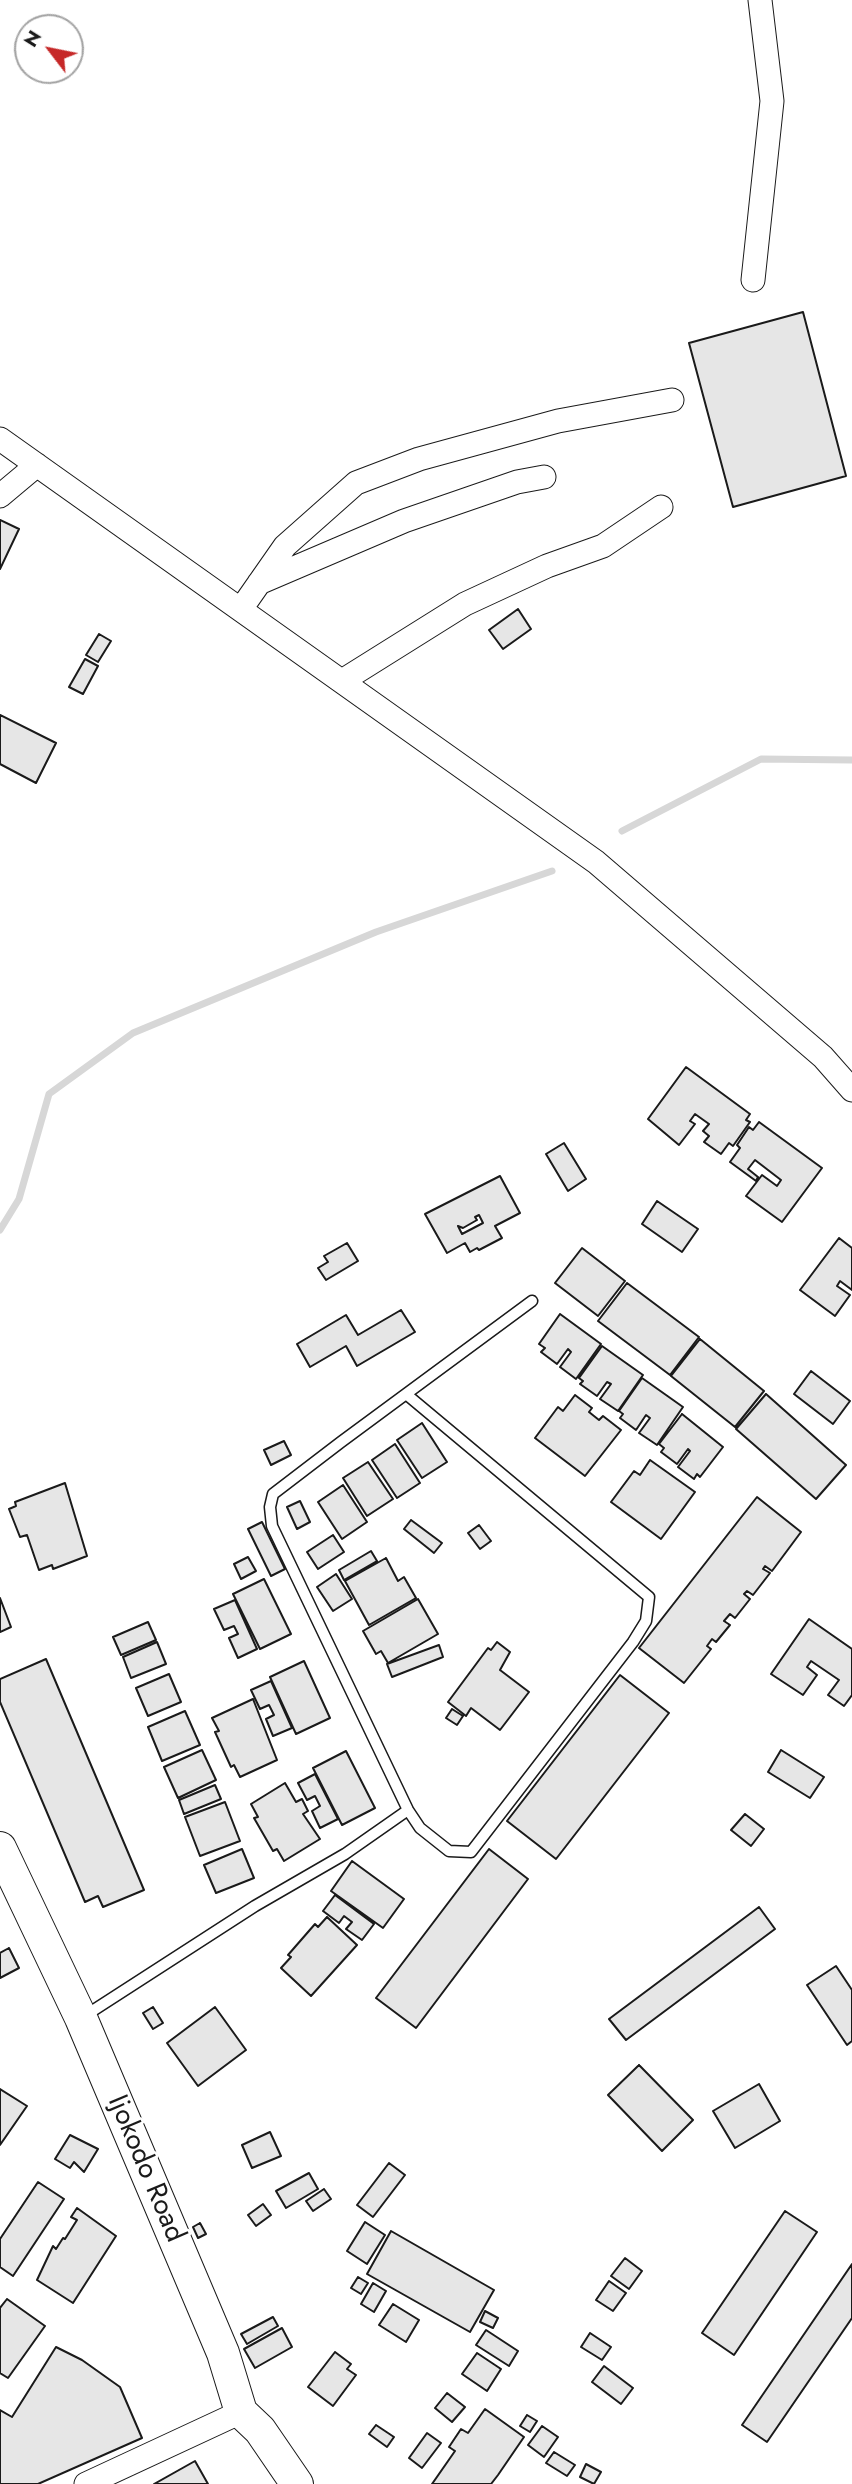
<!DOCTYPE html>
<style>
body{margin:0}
#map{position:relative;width:852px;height:2484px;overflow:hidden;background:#fff;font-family:Jost,sans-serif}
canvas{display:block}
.north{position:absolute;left:14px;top:14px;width:70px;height:70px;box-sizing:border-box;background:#fff;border:2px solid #a3a3a3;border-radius:50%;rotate:302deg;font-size:19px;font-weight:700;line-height:28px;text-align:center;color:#1a1a1a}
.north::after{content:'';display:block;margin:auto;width:24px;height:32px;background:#c62828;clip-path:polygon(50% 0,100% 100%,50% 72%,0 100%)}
</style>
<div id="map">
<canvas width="852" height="2484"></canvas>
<div class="north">N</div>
</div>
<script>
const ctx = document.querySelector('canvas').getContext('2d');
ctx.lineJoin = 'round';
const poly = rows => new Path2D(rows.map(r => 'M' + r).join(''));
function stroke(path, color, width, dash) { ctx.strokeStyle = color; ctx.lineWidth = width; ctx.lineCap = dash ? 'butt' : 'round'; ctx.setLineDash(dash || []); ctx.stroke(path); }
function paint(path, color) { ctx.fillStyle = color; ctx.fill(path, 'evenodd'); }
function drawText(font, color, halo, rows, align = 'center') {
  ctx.font = font + ' Jost,sans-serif'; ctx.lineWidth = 5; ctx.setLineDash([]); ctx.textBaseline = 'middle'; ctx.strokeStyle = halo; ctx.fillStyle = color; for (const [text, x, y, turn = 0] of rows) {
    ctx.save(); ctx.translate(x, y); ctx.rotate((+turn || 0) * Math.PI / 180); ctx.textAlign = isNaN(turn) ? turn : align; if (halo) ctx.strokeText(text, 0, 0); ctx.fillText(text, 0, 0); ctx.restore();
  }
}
stroke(poly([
 [622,831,761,759,852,760],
 [0,1230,19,1199,49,1094,133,1033,376,932,552,871]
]), '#d7d7d7', 7);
const building = poly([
 [803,312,846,476,733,507,689,343,803,312],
 [0,520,19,529,0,569,0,520],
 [518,609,531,629,503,649,489,630,518,609],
 [99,634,111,641,98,662,86,655,99,634],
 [85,659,98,666,83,694,69,687,85,659],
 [0,715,56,743,36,783,0,764,0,715],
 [686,1067,750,1114,746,1120,750,1122,733,1146,729,1143,721,1154,704,1142,709,1136,703,1131,709,1124,695,1114,690,1121,695,1124,679,1145,648,1119,686,1067],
 [759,1122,822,1168,782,1222,746,1196,762,1175,777,1186,781,1180,755,1160,748,1169,758,1177,756,1181,730,1162,740,1148,737,1145,749,1127,753,1130,759,1122],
 [564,1143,586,1179,568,1191,546,1154,564,1143],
 [500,1176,520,1213,495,1226,502,1238,479,1250,477,1248,470,1252,465,1243,447,1253,425,1214,500,1176],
 [479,1215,483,1223,462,1234,458,1226,463,1228,477,1220,475,1217,479,1215],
 [657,1201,698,1229,682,1252,642,1224,657,1201],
 [839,1238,852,1248,852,1290,840,1281,837,1286,850,1295,835,1316,800,1290,839,1238],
 [347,1243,358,1261,326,1280,318,1268,328,1262,324,1256,347,1243],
 [582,1248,625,1281,598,1316,555,1283,582,1248],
 [627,1283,699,1337,670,1375,598,1321,627,1283],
 [401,1310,415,1332,357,1366,346,1346,310,1367,297,1344,346,1315,358,1335,401,1310],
 [560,1314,601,1344,576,1379,560,1367,571,1352,568,1349,557,1364,541,1352,545,1348,539,1344,560,1314],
 [700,1339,764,1391,735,1427,671,1376,700,1339],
 [602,1346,643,1375,618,1411,600,1399,611,1384,607,1382,597,1396,580,1384,583,1381,579,1378,602,1346],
 [811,1371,850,1401,833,1424,794,1394,811,1371],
 [642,1378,683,1407,657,1445,639,1433,650,1418,646,1415,636,1430,620,1418,623,1414,619,1411,642,1378],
 [766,1394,846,1465,816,1499,736,1429,766,1394],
 [575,1395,592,1408,589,1412,599,1420,603,1416,621,1430,585,1476,535,1438,558,1407,563,1411,575,1395],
 [682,1414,723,1447,700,1477,697,1474,694,1479,678,1467,690,1451,688,1449,677,1464,661,1452,664,1448,659,1444,682,1414],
 [422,1423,447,1462,422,1478,397,1440,422,1423],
 [284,1441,291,1455,271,1465,264,1450,284,1441],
 [395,1444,420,1483,397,1498,372,1460,395,1444],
 [650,1460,695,1492,661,1539,611,1502,634,1471,640,1475,650,1460],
 [368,1462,393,1499,367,1516,343,1478,368,1462],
 [65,1483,87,1556,53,1569,52,1565,39,1570,27,1535,20,1537,9,1509,16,1506,15,1502,65,1483],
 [343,1485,367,1522,342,1539,318,1502,343,1485],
 [757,1497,801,1532,772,1571,765,1566,763,1569,770,1573,753,1595,747,1591,744,1594,750,1599,735,1618,730,1614,724,1621,730,1625,716,1642,712,1639,707,1646,711,1649,684,1683,639,1648,757,1497],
 [300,1501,310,1522,297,1529,287,1507,300,1501],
 [411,1520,442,1543,434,1553,404,1529,411,1520],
 [262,1522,285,1569,271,1576,248,1529,262,1522],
 [479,1525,491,1541,480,1549,468,1533,479,1525],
 [333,1535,344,1552,318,1569,307,1552,333,1535],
 [371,1551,377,1561,344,1580,339,1570,371,1551],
 [248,1557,256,1571,241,1579,234,1564,248,1557],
 [386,1558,398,1581,404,1577,416,1598,369,1625,345,1581,386,1558],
 [336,1574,352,1599,333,1611,317,1587,336,1574],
 [264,1579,291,1634,260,1649,233,1594,264,1579],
 [0,1598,11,1627,0,1632,0,1598],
 [418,1599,438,1634,388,1663,381,1651,376,1654,363,1631,418,1599],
 [235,1600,257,1649,238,1658,229,1638,238,1634,234,1626,224,1630,214,1609,235,1600],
 [809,1619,852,1649,852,1695,844,1706,828,1695,839,1680,811,1661,807,1667,817,1675,803,1695,771,1674,809,1619],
 [148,1622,156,1640,121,1655,113,1637,148,1622],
 [157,1642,166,1664,131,1678,123,1657,157,1642],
 [497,1642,510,1652,500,1670,529,1692,500,1730,471,1708,466,1716,448,1702,488,1648,491,1650,497,1642],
 [439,1645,443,1657,392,1677,387,1664,439,1645],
 [46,1659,144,1890,103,1907,98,1896,85,1902,0,1702,0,1679,46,1659],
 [304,1661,330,1718,296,1734,270,1677,304,1661],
 [169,1674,181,1702,148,1716,136,1688,169,1674],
 [620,1675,669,1713,556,1859,507,1821,620,1675],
 [271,1681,292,1728,273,1736,266,1719,274,1715,269,1705,260,1709,251,1690,271,1681],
 [253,1699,277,1760,240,1777,234,1765,231,1767,215,1732,219,1731,212,1718,253,1699],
 [452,1709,463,1716,457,1725,446,1718,452,1709],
 [185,1711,200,1745,162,1761,148,1727,185,1711],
 [202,1750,216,1780,178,1798,164,1767,202,1750],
 [781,1750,824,1777,810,1798,768,1772,781,1750],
 [346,1751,375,1808,342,1825,313,1768,346,1751],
 [315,1774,338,1819,320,1828,312,1811,320,1806,315,1796,307,1800,298,1783,315,1774],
 [285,1783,296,1802,302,1799,308,1811,303,1814,320,1839,284,1861,277,1849,273,1851,254,1818,258,1817,251,1804,285,1783],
 [215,1785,221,1799,184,1814,179,1800,215,1785],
 [225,1802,240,1841,200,1856,185,1817,225,1802],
 [745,1814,764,1829,751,1846,731,1830,745,1814],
 [242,1849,254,1878,216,1893,204,1865,242,1849],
 [489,1849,528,1879,416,2028,376,1998,489,1849],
 [352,1861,404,1899,383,1928,331,1891,352,1861],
 [335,1895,374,1924,362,1940,346,1929,352,1922,344,1916,339,1923,323,1911,335,1895],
 [759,1907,775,1929,626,2040,609,2019,759,1907],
 [327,1917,357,1945,311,1996,281,1968,291,1957,288,1955,315,1924,318,1927,327,1917],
 [9,1948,19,1968,0,1978,0,1953,9,1948],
 [836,1966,852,1990,852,2041,847,2045,807,1985,836,1966],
 [153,2007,163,2023,153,2029,143,2013,153,2007],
 [215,2007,246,2050,198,2086,167,2043,215,2007],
 [639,2065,693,2120,662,2151,608,2095,639,2065],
 [759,2084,780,2121,735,2148,713,2111,759,2084],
 [0,2089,27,2106,0,2145,0,2089],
 [270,2132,281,2156,252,2168,242,2145,270,2132],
 [70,2135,98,2149,84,2172,74,2162,70,2168,55,2159,70,2135],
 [389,2163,405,2175,373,2217,357,2205,389,2163],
 [309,2173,318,2189,286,2208,276,2191,309,2173],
 [38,2182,64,2199,13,2276,0,2267,0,2239,38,2182],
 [324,2189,331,2199,313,2211,306,2201,324,2189],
 [263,2204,271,2215,256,2226,248,2215,263,2204],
 [77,2208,116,2236,73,2303,37,2280,53,2246,56,2249,63,2238,65,2239,77,2220,71,2217,77,2208],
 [785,2211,817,2232,734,2355,702,2333,785,2211],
 [365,2222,385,2235,367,2264,347,2251,365,2222],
 [200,2223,206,2234,198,2238,193,2227,200,2223],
 [391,2231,494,2290,470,2332,367,2274,391,2231],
 [625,2258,642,2271,629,2289,611,2276,625,2258],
 [852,2264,852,2318,767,2442,742,2425,852,2264],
 [358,2277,368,2283,361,2294,351,2288,358,2277],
 [609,2281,626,2293,613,2311,596,2300,609,2281],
 [373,2283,386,2291,374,2312,361,2304,373,2283],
 [7,2299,45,2326,8,2378,0,2373,0,2308,7,2299],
 [393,2304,419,2320,406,2342,379,2325,393,2304],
 [485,2311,498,2318,493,2328,480,2322,485,2311],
 [273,2317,278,2326,247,2344,241,2334,273,2317],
 [282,2328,292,2347,255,2368,244,2349,282,2328],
 [486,2330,518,2351,509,2366,476,2345,486,2330],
 [590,2333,611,2347,602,2360,581,2347,590,2333],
 [56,2347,82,2360,120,2387,142,2438,38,2484,0,2484,0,2410,12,2417,56,2347],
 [335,2352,351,2364,347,2369,356,2375,333,2406,308,2387,335,2352],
 [477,2353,501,2369,487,2391,462,2374,477,2353],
 [604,2366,633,2388,621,2404,592,2382,604,2366],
 [447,2393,465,2407,452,2422,435,2408,447,2393],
 [485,2409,524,2437,498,2475,491,2484,432,2484,455,2451,449,2447,461,2429,468,2433,485,2409],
 [527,2415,537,2421,530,2432,520,2426,527,2415],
 [376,2425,394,2437,387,2447,369,2434,376,2425],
 [542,2426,558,2437,544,2457,528,2445,542,2426],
 [427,2433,441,2443,422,2468,409,2458,427,2433],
 [554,2452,575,2465,567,2476,546,2463,554,2452],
 [195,2461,208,2484,154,2484,195,2461],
 [586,2464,601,2472,594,2484,580,2477,586,2464]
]);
paint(building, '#e6e6e6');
stroke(building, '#1a1a1a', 2);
const lane = poly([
 [406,1394,649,1597,646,1621,633,1642,471,1852,449,1851,420,1828,408,1810,272,1526,270,1507,273,1494,341,1442,406,1394,532,1301],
 [83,2017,255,1906,345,1854,408,1810]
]);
const street = poly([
 [753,280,772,101,760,0],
 [0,439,596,862,823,1057,852,1090],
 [0,496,37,465],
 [259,583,404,521,517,482,544,477],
 [241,609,285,546,356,483,419,459,558,421,672,400],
 [342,681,465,604,547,566,603,546,661,507],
 [86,2484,241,2412]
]);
const secondary = poly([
 [0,1848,81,2018,223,2353,241,2412,260,2430,297,2484]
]);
stroke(lane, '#1a1a1a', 13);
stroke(street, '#1a1a1a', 25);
stroke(secondary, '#1a1a1a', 34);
stroke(lane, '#fff', 10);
stroke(street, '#fff', 23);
stroke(secondary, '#fff', 32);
drawText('28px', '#1a1a1a', '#fff', [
 ["Ijokodo Road",145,2169,67]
]);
</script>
